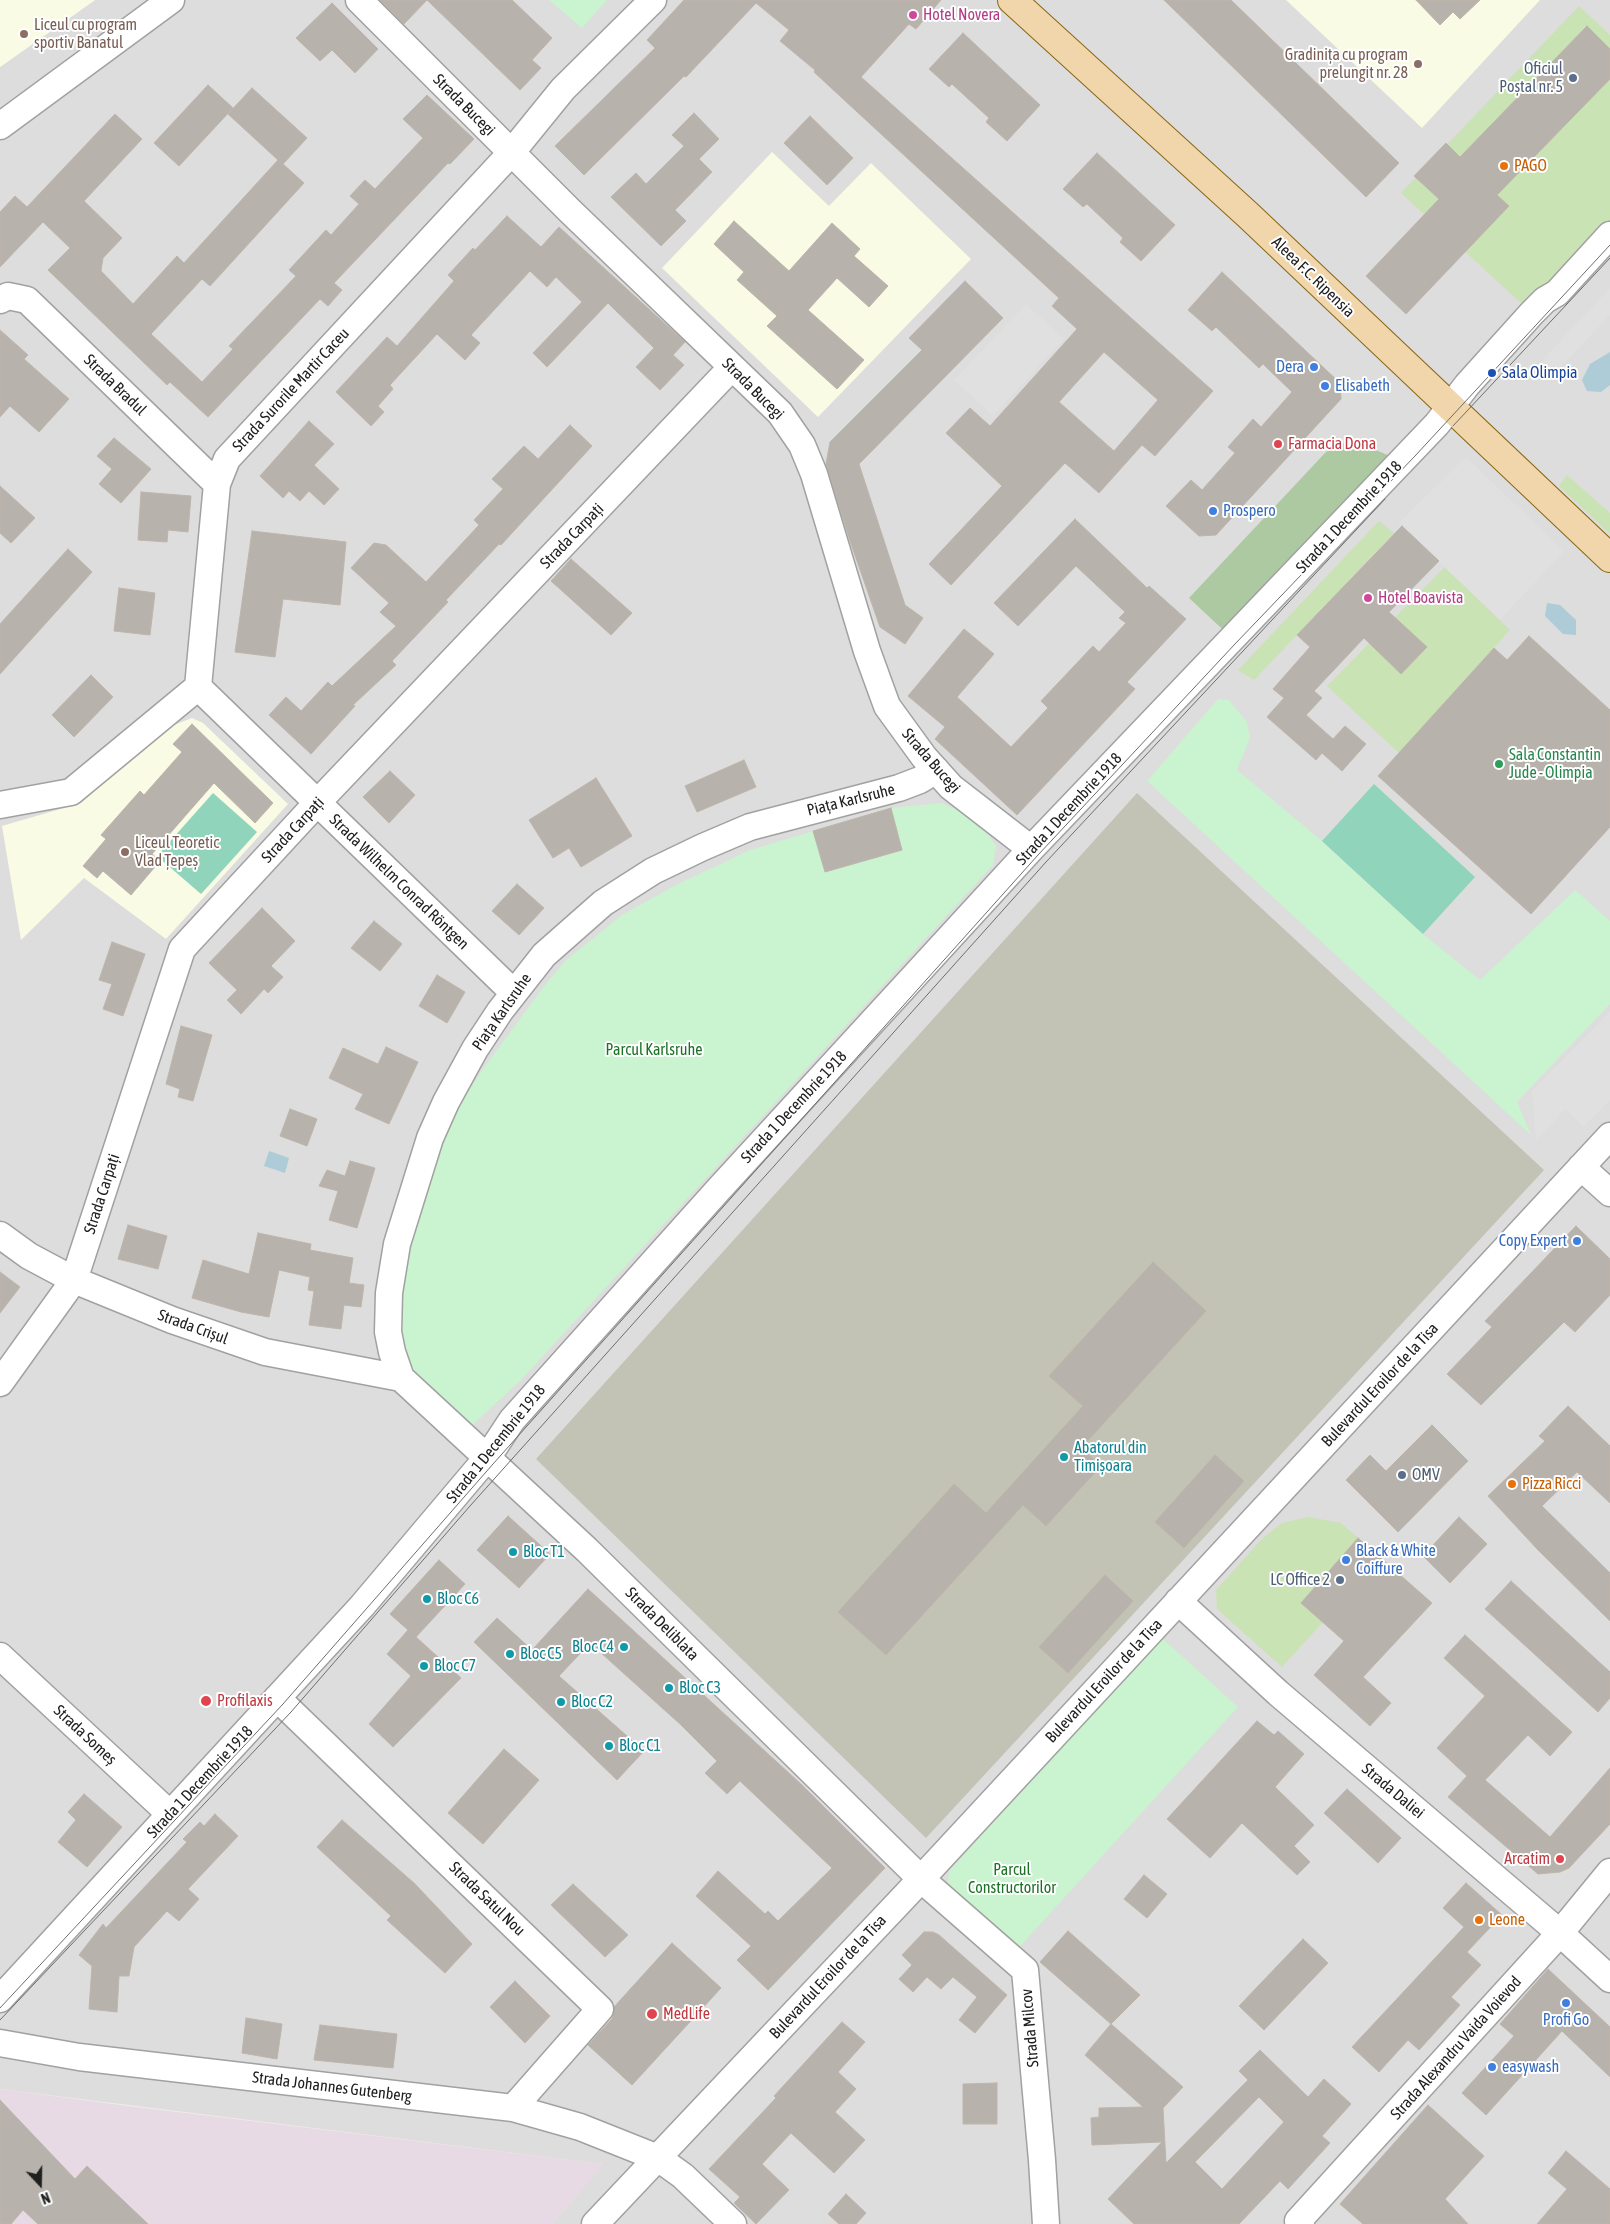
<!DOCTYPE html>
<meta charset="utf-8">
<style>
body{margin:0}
#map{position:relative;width:1610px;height:2224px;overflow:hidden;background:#efede7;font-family:"Asap Condensed",sans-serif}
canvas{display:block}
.north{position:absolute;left:15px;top:2159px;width:50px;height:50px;-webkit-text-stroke:4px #fff;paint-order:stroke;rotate:159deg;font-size:14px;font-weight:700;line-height:20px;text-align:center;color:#202020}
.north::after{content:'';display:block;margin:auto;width:18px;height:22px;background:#202020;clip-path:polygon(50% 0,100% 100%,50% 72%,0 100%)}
</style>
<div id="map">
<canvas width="1610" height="2224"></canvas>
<div class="north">N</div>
</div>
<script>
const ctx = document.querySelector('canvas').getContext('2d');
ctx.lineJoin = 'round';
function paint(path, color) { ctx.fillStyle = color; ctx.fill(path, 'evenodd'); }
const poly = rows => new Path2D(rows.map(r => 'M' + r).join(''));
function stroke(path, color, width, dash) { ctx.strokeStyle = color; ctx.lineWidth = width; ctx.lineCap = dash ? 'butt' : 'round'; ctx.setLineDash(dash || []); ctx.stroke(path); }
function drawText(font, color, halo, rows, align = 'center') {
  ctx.font = font + ' "Asap Condensed",sans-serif'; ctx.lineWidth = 4; ctx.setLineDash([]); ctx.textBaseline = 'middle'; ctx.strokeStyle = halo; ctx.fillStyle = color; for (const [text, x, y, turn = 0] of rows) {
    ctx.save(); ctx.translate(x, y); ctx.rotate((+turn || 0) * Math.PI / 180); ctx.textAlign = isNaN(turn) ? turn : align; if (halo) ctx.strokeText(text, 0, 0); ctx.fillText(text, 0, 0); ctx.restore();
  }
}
paint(poly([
 [95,0,1610,0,1610,2224,552,2224,603,2164,0,2089,0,67]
]), '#dedddd');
paint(poly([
 [0,2089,128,2106,604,2164,552,2224,0,2224]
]), '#e7dae4');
paint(poly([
 [0,0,95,0,0,67],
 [1286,0,1540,0,1422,128],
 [772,152,829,206,871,163,971,259,818,417,662,268],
 [192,718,203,723,288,804,166,939,84,878,21,940,2,826,81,803,155,736,169,727]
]), '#fafbe4');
paint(poly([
 [1137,793,1544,1170,926,1838,536,1459]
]), '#c2c3b4');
paint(poly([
 [1579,6,1610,35,1610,230,1532,313,1401,193],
 [1567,475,1610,513,1610,534,1559,486],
 [1379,521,1394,533,1254,680,1238,670],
 [1445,567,1510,630,1399,753,1327,686],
 [1308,1517,1341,1523,1358,1538,1301,1603,1323,1622,1282,1667,1217,1609,1216,1590,1262,1539,1282,1523]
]), '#c9e3b4');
paint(poly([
 [1349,442,1359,443,1402,461,1233,639,1189,598,1325,453,1335,445]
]), '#acc9a1');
paint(poly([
 [549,0,607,0,582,28],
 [1218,699,1229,700,1247,722,1250,738,1237,770,1322,841,1423,934,1480,980,1575,890,1610,921,1610,1004,1517,1102,1531,1135,1147,781],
 [942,803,966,814,984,828,996,846,993,865,521,1380,466,1431,421,1387,402,1349,402,1305,407,1251,428,1180,457,1109,483,1069,545,985,565,961,622,915,676,885,750,850,891,808],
 [1162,1638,1238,1707,1013,1954,947,1889,949,1871]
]), '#caf3cf');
paint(poly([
 [1374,784,1475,877,1423,934,1322,841],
 [213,793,257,832,201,894,157,856]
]), '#90d4bc');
paint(poly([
 [1610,288,1610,315,1548,381,1534,369],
 [1026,304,1064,339,993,416,954,380],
 [1466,457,1564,551,1500,620,1398,523],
 [1610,1012,1610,1100,1584,1127,1565,1109,1536,1141,1532,1091]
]), '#e0e0e0');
paint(poly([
 [1610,352,1610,385,1601,392,1587,391,1582,380,1590,364],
 [1547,603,1560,605,1576,620,1576,635,1563,634,1545,616],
 [269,1151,289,1158,285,1173,264,1166]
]), '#adccd7');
const building = poly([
 [380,0,512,0,552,38,532,60,541,68,520,90,427,0,404,24,380,0],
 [684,0,941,0,916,29,909,24,861,77,1213,391,1155,456,1142,445,1099,493,1065,463,951,585,929,564,1002,486,946,433,970,408,990,426,1077,329,1052,306,1059,298,842,98,814,72,815,70,780,41,789,30,756,3,686,77,684,76,584,175,555,146,655,48,647,40,684,0],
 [1104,352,1158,400,1114,451,1059,402,1104,352],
 [1164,0,1231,0,1399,163,1366,197,1164,0],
 [1416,0,1480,0,1460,19,1453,12,1440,25,1416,0],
 [332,3,378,49,355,73,332,50,320,61,296,38,332,3],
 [1587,26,1610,49,1610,79,1497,195,1509,206,1406,314,1366,276,1439,199,1414,176,1446,143,1460,157,1587,26],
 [963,33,1040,105,1007,141,986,122,989,118,952,84,949,87,929,69,963,33],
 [208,85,233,108,179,166,154,143,208,85],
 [252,88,307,138,283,164,304,183,210,286,202,279,151,334,202,382,233,349,229,346,296,276,289,270,326,230,331,235,359,204,350,196,365,180,375,189,423,138,403,119,427,95,474,139,450,164,448,163,334,283,342,290,328,306,320,299,208,417,170,382,167,385,48,270,70,248,43,222,0,267,0,212,15,196,27,207,115,114,142,139,84,201,122,238,103,258,101,271,133,304,177,256,184,263,278,160,228,114,252,88],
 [694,113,719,139,699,159,712,172,675,210,686,221,661,246,611,197,636,173,646,184,684,146,672,135,694,113],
 [810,116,853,158,827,185,784,143,810,116],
 [1097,153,1175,225,1141,261,1120,242,1123,238,1087,204,1083,207,1063,189,1097,153],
 [507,216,541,247,559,227,685,342,673,355,684,365,660,390,636,367,654,348,608,303,547,367,533,353,582,302,556,277,547,287,530,271,471,335,480,343,465,360,437,334,390,385,393,389,378,406,384,412,371,426,336,392,387,337,397,346,454,281,448,275,473,248,475,250,507,216],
 [734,221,789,271,832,223,860,249,854,256,888,286,869,307,837,278,808,310,864,360,837,389,767,326,777,316,737,280,744,272,714,244,734,221],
 [1222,272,1340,383,1341,399,1216,535,1199,536,1166,506,1191,480,1202,490,1235,453,1228,447,1253,419,1261,427,1292,392,1263,364,1259,368,1216,327,1212,331,1188,310,1222,272],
 [965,281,1003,318,859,464,905,605,923,618,905,644,880,627,850,541,826,464,830,442,922,350,909,338,965,281],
 [0,330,28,355,24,359,69,399,39,432,10,406,0,417,0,330],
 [309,421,334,444,314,465,339,489,324,505,309,491,300,501,289,491,283,498,260,476,309,421],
 [570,425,592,446,501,545,499,544,446,600,448,602,392,661,396,665,353,705,355,706,311,754,269,715,286,697,301,711,328,682,332,686,396,626,380,612,389,603,351,568,374,543,386,545,426,582,479,525,474,520,503,489,492,479,524,446,538,459,570,425],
 [114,438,151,469,121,503,99,484,112,469,97,456,114,438],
 [0,486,35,518,11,543,0,533,0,486],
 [141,492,191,496,188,532,168,530,167,542,138,540,141,492],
 [1075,519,1147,588,1149,586,1186,619,1127,682,1135,689,1017,815,935,739,945,727,908,696,964,629,994,654,957,697,1011,747,1048,708,1041,701,1093,646,1099,652,1126,623,1119,618,1125,612,1076,566,1018,626,994,603,1075,519],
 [1402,526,1439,561,1389,612,1427,647,1401,674,1364,638,1314,691,1322,698,1306,715,1333,739,1345,726,1366,744,1342,771,1322,753,1316,760,1267,717,1284,698,1273,689,1310,647,1297,635,1402,526],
 [252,531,346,542,340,605,283,599,275,657,235,652,252,531],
 [68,549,92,572,0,674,0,624,68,549],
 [571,559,632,613,611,635,551,581,571,559],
 [119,588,155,593,150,635,114,631,119,588],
 [1529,636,1610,710,1610,827,1531,914,1378,776,1494,648,1507,660,1529,636],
 [91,675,113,697,74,737,52,715,91,675],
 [192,724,273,803,255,823,214,783,152,854,160,861,131,895,103,871,97,878,83,866,106,839,101,835,140,791,144,795,182,752,173,744,192,724],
 [744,760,756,787,697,812,685,786,744,760],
 [390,771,415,795,389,823,363,797,390,771],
 [596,778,632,836,581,867,569,848,553,858,529,820,596,778],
 [891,808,902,850,825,872,813,831,891,808],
 [517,884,544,908,519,935,492,911,517,884],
 [262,908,295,941,271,966,283,977,268,993,264,989,241,1014,227,1000,237,990,209,963,262,908],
 [374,921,402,944,380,971,351,948,374,921],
 [112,942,145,954,123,1016,103,1009,112,984,99,980,112,942],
 [437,975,465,992,447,1023,419,1006,437,975],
 [181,1026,212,1035,193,1101,178,1097,180,1089,166,1084,181,1026],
 [386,1047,418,1062,389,1124,355,1109,363,1094,329,1078,343,1048,378,1064,386,1047],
 [290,1109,317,1119,307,1146,280,1136,290,1109],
 [350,1161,375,1168,357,1228,329,1220,338,1191,319,1186,327,1170,345,1176,350,1161],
 [128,1225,167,1236,158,1269,118,1259,128,1225],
 [1576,1226,1610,1259,1610,1295,1575,1332,1564,1322,1481,1405,1447,1374,1492,1327,1485,1321,1576,1226],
 [258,1233,311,1244,310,1250,353,1258,349,1283,364,1285,361,1307,344,1305,341,1329,309,1325,314,1291,308,1290,310,1277,279,1270,269,1317,241,1312,192,1298,203,1260,249,1274,258,1233],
 [1153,1262,1206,1311,1081,1448,1101,1466,1046,1526,1023,1505,886,1655,838,1612,954,1484,986,1513,1083,1406,1049,1376,1153,1262],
 [0,1272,20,1287,0,1313,0,1272],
 [1568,1406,1610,1446,1610,1503,1577,1472,1542,1506,1610,1573,1610,1621,1538,1550,1488,1496,1545,1441,1539,1436,1568,1406],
 [1432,1425,1468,1461,1398,1532,1346,1480,1370,1455,1386,1471,1432,1425],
 [1215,1455,1244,1481,1184,1548,1155,1522,1215,1455],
 [508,1516,550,1554,519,1588,477,1550,508,1516],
 [1459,1517,1487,1544,1450,1583,1423,1556,1459,1517],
 [1358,1538,1432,1603,1363,1677,1391,1703,1370,1726,1314,1675,1344,1641,1301,1603,1358,1538],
 [439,1560,465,1584,416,1637,461,1678,393,1747,369,1724,411,1676,387,1654,408,1630,390,1614,439,1560],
 [1105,1575,1133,1601,1068,1673,1039,1647,1105,1575],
 [1511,1581,1610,1672,1610,1698,1598,1712,1485,1609,1511,1581],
 [588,1589,802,1785,885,1868,768,1990,737,1960,751,1946,696,1896,718,1871,765,1914,768,1911,778,1921,832,1868,740,1781,727,1794,705,1773,717,1761,680,1724,590,1643,559,1676,644,1751,617,1780,474,1642,497,1618,532,1650,588,1589],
 [1465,1635,1572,1732,1550,1756,1528,1735,1485,1780,1550,1837,1610,1768,1610,1824,1569,1868,1560,1872,1538,1874,1448,1797,1467,1776,1437,1748,1485,1696,1444,1658,1465,1635],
 [1257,1721,1274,1735,1278,1731,1304,1754,1275,1787,1314,1825,1294,1846,1310,1862,1297,1875,1242,1823,1210,1858,1167,1819,1257,1721],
 [504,1749,539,1780,483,1844,448,1813,504,1749],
 [1347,1789,1401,1838,1378,1863,1324,1813,1347,1789],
 [84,1794,122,1827,87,1867,58,1842,76,1820,68,1812,84,1794],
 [215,1814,238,1836,188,1889,199,1899,179,1921,167,1911,134,1947,129,1976,119,1976,117,2012,89,2009,92,1966,79,1955,103,1924,106,1928,187,1842,183,1839,200,1822,204,1826,215,1814],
 [342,1820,414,1883,472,1944,445,1973,387,1920,391,1916,317,1847,342,1820],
 [1144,1875,1167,1894,1147,1918,1124,1899,1144,1875],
 [1466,1883,1502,1915,1467,1952,1481,1965,1451,1997,1460,2005,1419,2050,1408,2040,1379,2072,1352,2047,1464,1927,1443,1908,1466,1883],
 [573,1884,628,1935,605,1957,551,1905,573,1884],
 [1068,1931,1140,1995,1111,2024,1040,1962,1068,1931],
 [924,1932,933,1932,939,1935,1007,1995,975,2033,959,2020,977,1997,953,1977,941,1989,927,1977,913,1992,899,1979,912,1965,902,1955,924,1932],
 [1303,1939,1328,1963,1264,2030,1239,2006,1303,1939],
 [672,1943,721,1988,632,2085,588,2045,612,2019,614,2007,672,1943],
 [1548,1969,1610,2027,1610,2077,1562,2031,1486,2115,1462,2093,1514,2036,1500,2024,1548,1969],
 [515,1981,550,2016,525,2043,490,2007,515,1981],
 [246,2018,282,2024,277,2059,242,2053,246,2018],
 [842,2022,865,2042,838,2072,856,2089,835,2112,865,2140,834,2173,791,2133,762,2164,789,2190,756,2224,734,2203,740,2197,709,2169,776,2098,774,2096,842,2022],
 [1111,2024,1183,2087,1163,2108,1166,2163,1248,2080,1239,2071,1260,2050,1308,2097,1324,2079,1351,2104,1322,2136,1330,2143,1288,2189,1280,2181,1239,2224,1134,2224,1108,2199,1162,2142,1092,2145,1091,2118,1099,2117,1099,2108,1143,2107,1085,2055,1111,2024],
 [1259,2097,1284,2122,1222,2189,1195,2162,1259,2097],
 [320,2025,397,2034,393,2068,314,2060,320,2025],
 [997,2083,997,2124,963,2124,963,2084,997,2083],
 [0,2100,75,2179,87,2166,148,2224,38,2224,23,2210,11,2224,0,2224,0,2100],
 [1428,2105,1484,2156,1445,2199,1468,2224,1363,2224,1340,2204,1428,2105],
 [1566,2151,1610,2189,1610,2224,1537,2224,1567,2189,1548,2173,1566,2151],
 [846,2194,866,2213,856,2224,839,2224,828,2214,846,2194]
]);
paint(building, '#b8b2ad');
stroke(building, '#bfb5ab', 1);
const minor = poly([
 [359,0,570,211,780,413,802,445,814,474,867,651,887,706,924,757,951,787,1031,849],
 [0,126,171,0],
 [0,300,8,296,27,300,217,484],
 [198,687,514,993],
 [936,770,920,780,899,788,750,827,703,847,653,871,603,903,544,955,500,1011,475,1049,446,1102,430,1138,397,1244,389,1293,388,1332,392,1352,401,1378,587,1550,921,1879,1025,1970,1042,2160,1046,2224],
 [0,805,71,792,198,687,217,484,227,459,511,153,563,89,653,0],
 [1581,1167,1610,1193],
 [0,1235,29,1256,74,1280,172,1320,265,1352,401,1378],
 [0,1383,74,1280,182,949,317,803,732,367],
 [1178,1601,1278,1693,1560,1933,1610,1979],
 [0,1656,170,1814],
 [277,1698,600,2009,513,2108],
 [0,1999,362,1606,487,1458,512,1420,719,1189,1031,849,1437,424,1467,385,1532,313,1545,300,1557,293,1610,235],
 [0,2043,79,2057,513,2108,580,2127,658,2158,683,2176,733,2224],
 [595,2224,907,1894,1610,1136],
 [1301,2224,1298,2221,1560,1933,1610,1872]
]);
const major = poly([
 [1012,0,1248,215,1610,558]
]);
stroke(minor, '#a1a1a1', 29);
stroke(major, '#886613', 30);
stroke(minor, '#fff', 26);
stroke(major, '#f1d5ab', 28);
stroke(poly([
 [1453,426,1610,258],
 [0,2008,283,1704,493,1464,1038,855,1235,644,1415,456,1610,245],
 [0,2020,291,1712,470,1506,1046,862,1385,499]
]), '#6e6e6e', 1);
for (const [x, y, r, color] of [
 [913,15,5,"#d1479c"],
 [24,34,5,"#8d6e63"],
 [1418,64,5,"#8d6e63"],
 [1573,78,5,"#5c6f8a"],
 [1504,166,5,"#e8710a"],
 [1314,367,5,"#3f7fe0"],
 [1492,373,5,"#1a4fb4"],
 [1325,386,5,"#3f7fe0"],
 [1278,444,5,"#e0444e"],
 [1213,511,5,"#3f7fe0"],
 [1368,598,5,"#d1479c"],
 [1499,764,5,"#2e9e5b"],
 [125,852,5,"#8d6e63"],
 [1577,1241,5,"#3f7fe0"],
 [1064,1457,5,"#0f9aa8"],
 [1402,1475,5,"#5c6f8a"],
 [1512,1484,5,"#e8710a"],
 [513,1552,5,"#0f9aa8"],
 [1346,1560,5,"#3f7fe0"],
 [1340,1580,5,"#5c6f8a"],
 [427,1599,5,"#0f9aa8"],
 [624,1647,5,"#0f9aa8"],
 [510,1654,5,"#0f9aa8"],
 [424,1666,5,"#0f9aa8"],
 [669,1688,5,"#0f9aa8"],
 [206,1701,6,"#e0444e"],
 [561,1702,5,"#0f9aa8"],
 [609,1746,5,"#0f9aa8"],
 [1560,1859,5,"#e0444e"],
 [1479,1920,5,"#e8710a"],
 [1566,2003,5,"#3f7fe0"],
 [652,2014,6,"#e0444e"],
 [1492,2067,5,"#3f7fe0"]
]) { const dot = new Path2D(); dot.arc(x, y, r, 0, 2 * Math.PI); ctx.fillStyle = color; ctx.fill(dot); stroke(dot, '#fff', 2); }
drawText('16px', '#b23c85', '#fff', [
 ["Hotel Novera",923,15],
 ["Hotel Boavista",1378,598]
], 'left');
drawText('16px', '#785e54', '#fff', [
 ["Liceul cu program",34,25],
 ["sportiv Banatul",34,43],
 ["Gradinița cu program",1408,55,"right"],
 ["prelungit nr. 28",1408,73,"right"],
 ["Liceul Teoretic",135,843],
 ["Vlad Țepeș",135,861]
], 'left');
drawText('16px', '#4e5e75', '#fff', [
 ["Oficiul",1563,69],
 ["Poștal nr. 5",1563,87],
 ["OMV",1412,1475,"left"],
 ["LC Office 2",1330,1580]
], 'right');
drawText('16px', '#202020', '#fff', [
 ["Strada Bucegi",464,105,45],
 ["Aleea F.C. Ripensia",1313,277,44],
 ["Strada Bradul",115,385,44],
 ["Strada Bucegi",753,389,45],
 ["Strada Surorile Martir Caceu",291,390,-47],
 ["Strada 1 Decembrie 1918",1349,517,-47],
 ["Strada Carpați",572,536,-46],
 ["Strada Bucegi",931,761,49],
 ["Piața Karlsruhe",851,800,-14],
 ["Strada 1 Decembrie 1918",1069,809,-47],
 ["Strada Carpați",293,830,-47],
 ["Strada Wilhelm Conrad Röntgen",399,882,44],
 ["Piața Karlsruhe",502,1012,-55],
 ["Strada 1 Decembrie 1918",794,1107,-47],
 ["Strada Carpați",102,1194,-72],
 ["Strada Crișul",193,1327,20],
 ["Bulevardul Eroilor de la Tisa",1380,1385,-47],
 ["Strada 1 Decembrie 1918",496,1444,-51],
 ["Strada Deliblata",662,1624,45],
 ["Bulevardul Eroilor de la Tisa",1104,1681,-47],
 ["Strada Someș",85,1735,43],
 ["Strada 1 Decembrie 1918",200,1782,-47],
 ["Strada Daliei",1393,1791,40],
 ["Strada Satul Nou",487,1899,44],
 ["Bulevardul Eroilor de la Tisa",828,1977,-47],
 ["Strada Milcov",1030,2028,-95],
 ["Strada Alexandru Vaida Voievod",1456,2048,-48],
 ["Strada Johannes Gutenberg",332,2087,7]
]);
drawText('16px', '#c56008', '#fff', [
 ["PAGO",1514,166],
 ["Pizza Ricci",1522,1484],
 ["Leone",1489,1920]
], 'left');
drawText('16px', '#366cbe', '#fff', [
 ["Dera",1304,367,"right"],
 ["Elisabeth",1335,386],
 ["Prospero",1223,511],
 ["Copy Expert",1567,1241,"right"],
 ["Black & White",1356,1551],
 ["Coiffure",1356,1569],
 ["Profi Go",1566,2020,"center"],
 ["easywash",1502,2067]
], 'left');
drawText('16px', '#164399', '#fff', [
 ["Sala Olimpia",1502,373]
], 'left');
drawText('16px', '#be3a42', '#fff', [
 ["Farmacia Dona",1288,444],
 ["Profilaxis",217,1701],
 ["Arcatim",1550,1859,"right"],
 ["MedLife",663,2014]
], 'left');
drawText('16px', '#27864d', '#fff', [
 ["Sala Constantin",1509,755],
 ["Jude - Olimpia",1509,773]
], 'left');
drawText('16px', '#1a7225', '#fff', [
 ["Parcul Karlsruhe",654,1050],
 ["Parcul",1012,1870],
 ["Constructorilor",1012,1888]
]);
drawText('16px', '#0d838f', '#fff', [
 ["Abatorul din",1074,1448],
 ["Timișoara",1074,1466],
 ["Bloc T1",523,1552],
 ["Bloc C6",437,1599],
 ["Bloc C4",614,1647,"right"],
 ["Bloc C5",520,1654],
 ["Bloc C7",434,1666],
 ["Bloc C3",679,1688],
 ["Bloc C2",571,1702],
 ["Bloc C1",619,1746]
], 'left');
</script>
